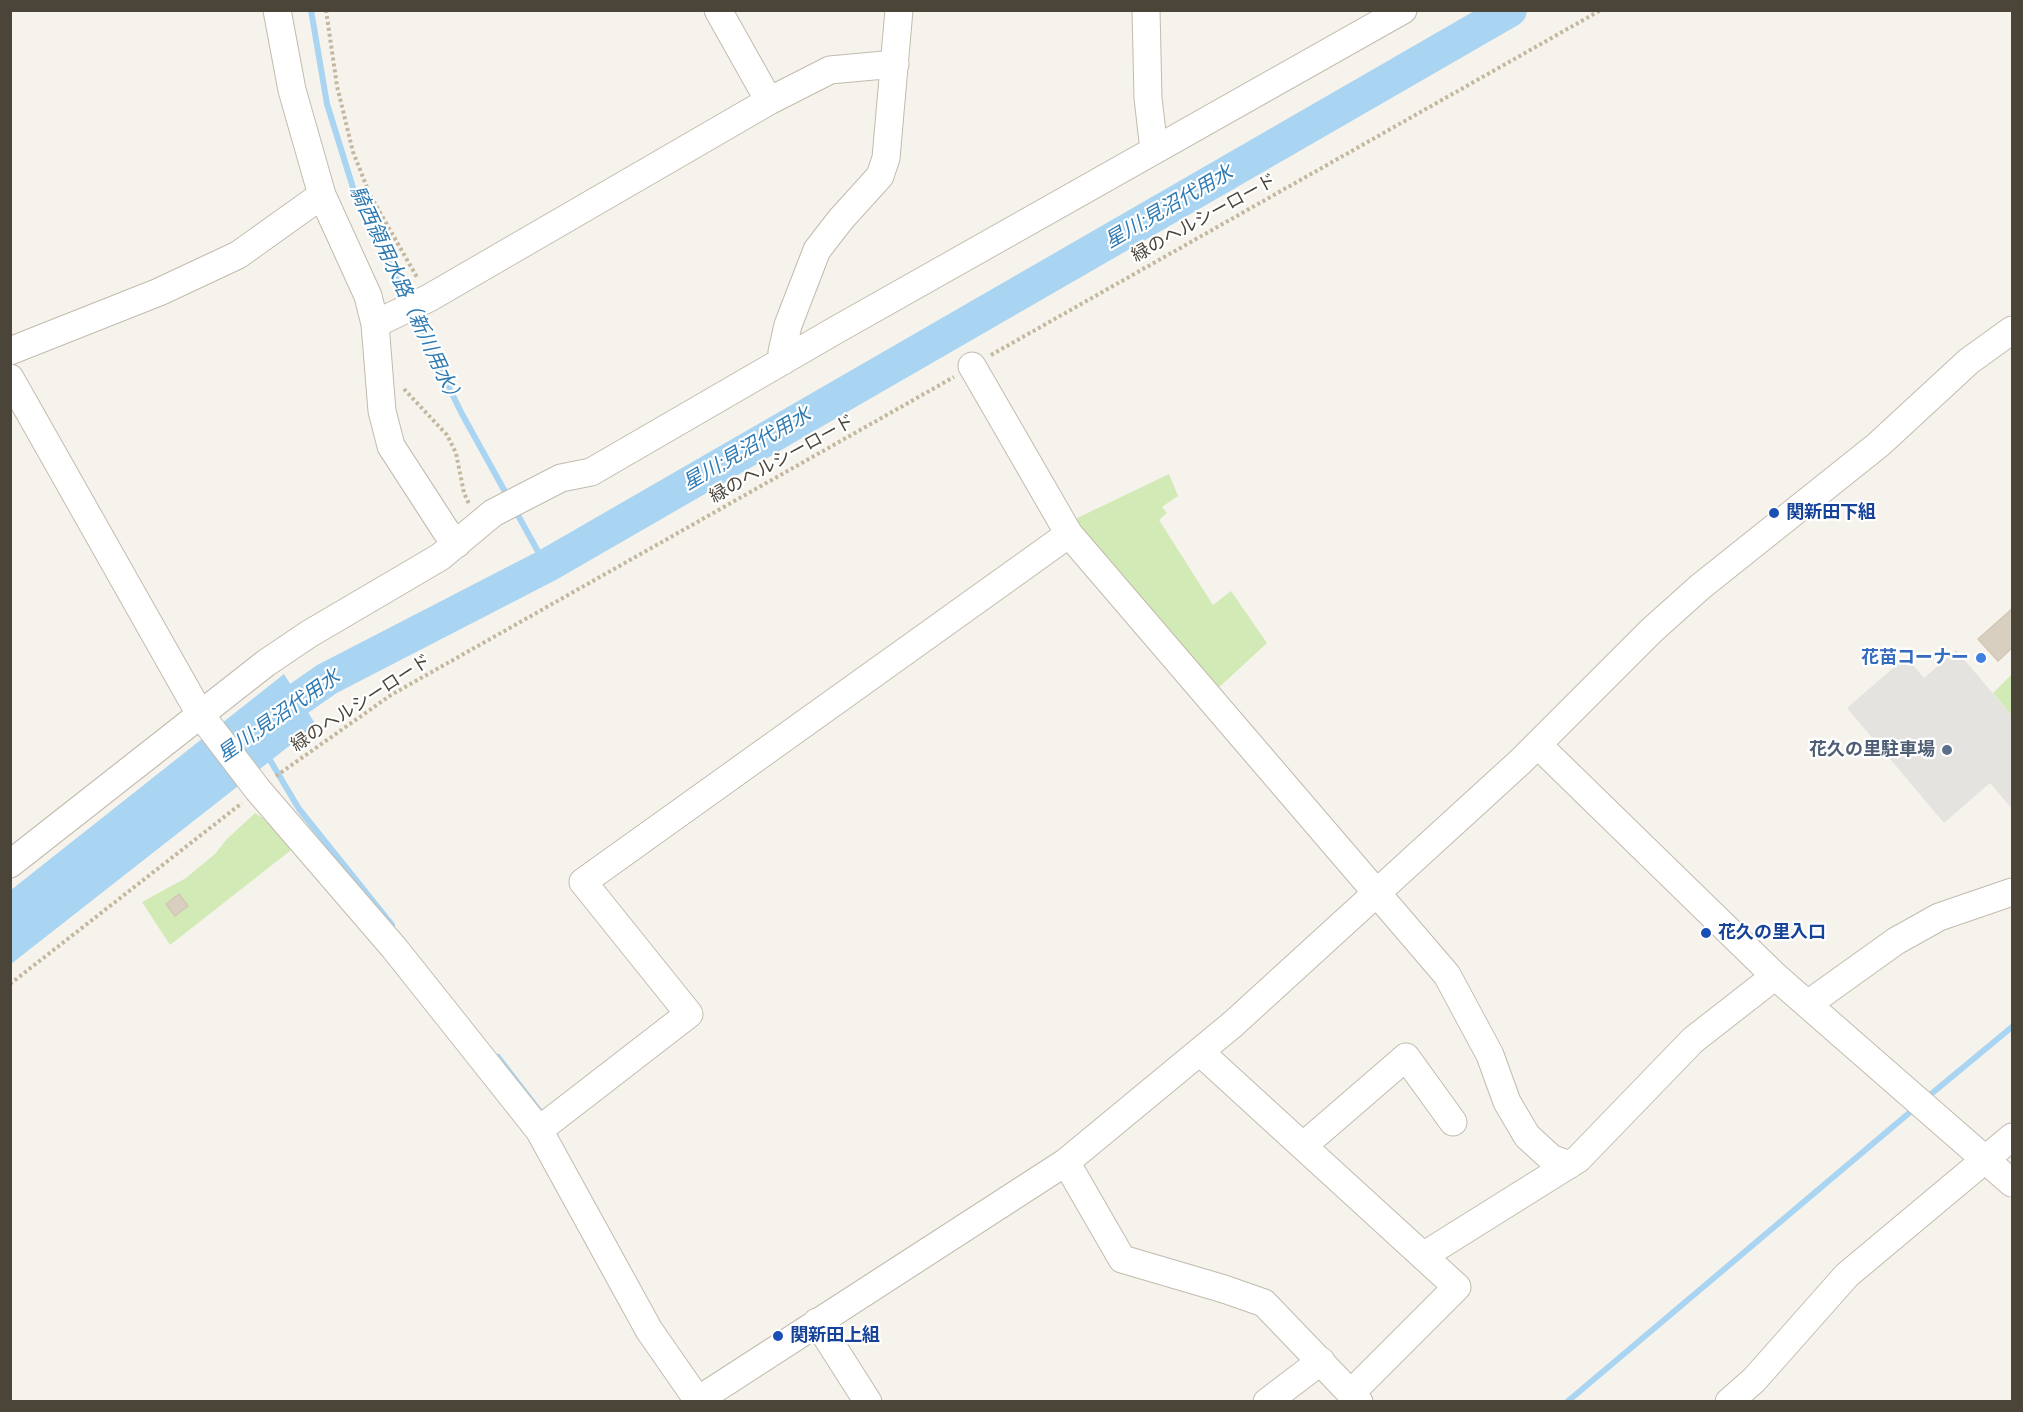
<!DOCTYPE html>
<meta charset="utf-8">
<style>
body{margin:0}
#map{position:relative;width:2023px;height:1412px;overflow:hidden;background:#f6f3ec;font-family:Quicksand,sans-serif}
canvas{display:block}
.frame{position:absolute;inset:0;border:12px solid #4b4439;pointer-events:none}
</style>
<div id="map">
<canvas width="2023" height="1412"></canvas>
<div class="frame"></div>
</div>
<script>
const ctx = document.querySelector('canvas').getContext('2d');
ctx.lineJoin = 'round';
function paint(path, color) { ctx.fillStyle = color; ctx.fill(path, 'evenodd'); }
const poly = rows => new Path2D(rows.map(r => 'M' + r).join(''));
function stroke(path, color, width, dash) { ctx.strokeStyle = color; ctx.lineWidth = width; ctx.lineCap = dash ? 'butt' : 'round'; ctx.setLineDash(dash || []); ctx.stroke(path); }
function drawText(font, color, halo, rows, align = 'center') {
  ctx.font = font + ' Quicksand,"Noto Sans JP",sans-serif'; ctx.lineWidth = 4.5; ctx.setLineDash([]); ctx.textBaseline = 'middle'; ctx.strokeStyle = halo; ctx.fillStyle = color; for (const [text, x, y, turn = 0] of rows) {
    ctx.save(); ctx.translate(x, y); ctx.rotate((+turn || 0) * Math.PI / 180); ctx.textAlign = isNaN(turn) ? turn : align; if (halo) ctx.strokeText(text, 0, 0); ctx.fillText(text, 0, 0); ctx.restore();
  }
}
paint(poly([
 [1169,474,1178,496,1162,507,1167,513,1159,520,1213,605,1231,591,1267,643,1215,691,1071,521],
 [2012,674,2012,716,1993,693],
 [255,813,276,827,295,847,170,945,142,902,186,878,215,854,226,840]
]), '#d2eab5');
paint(poly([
 [1956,650,2012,716,2012,809,1990,783,1944,823,1847,708,1906,657,1924,678]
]), '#e5e3e0');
paint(poly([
 [284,674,316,725,11,964,11,890]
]), '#a9d4f2');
stroke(poly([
 [311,10,327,104,355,194,408,302],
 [413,314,462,414,508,497],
 [514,508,546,566],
 [267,755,299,809,392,925],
 [498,1057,545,1118],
 [1925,1099,2012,1027],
 [1567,1402,1915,1108]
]), '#a9d4f2', 6);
stroke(poly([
 [261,725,327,679,546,566,1510,10]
]), '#a9d4f2', 34);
const building = poly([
 [2013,608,2013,647,1998,661,1978,639,2013,608],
 [179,894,188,906,175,916,166,904,179,894]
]);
paint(building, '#d8cfc1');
stroke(building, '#d3c7b4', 1.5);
const minor = poly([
 [277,10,292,90,322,195,368,296,375,324,382,411,391,446,446,531,457,544],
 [718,10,769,101],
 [1146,10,1148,98,1154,150],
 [375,324,429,298,769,101,830,70,895,64],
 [10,351,159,292,238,255,322,195],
 [783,361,782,352,788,325,817,250,841,219,880,176,886,158,899,10],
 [972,366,1069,534],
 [10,378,200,714,258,790,395,949,539,1130,649,1330,699,1402],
 [1538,745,1775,976,2012,1183],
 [10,864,266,663,309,634,440,557,493,513,561,478,591,472,836,330,1403,10],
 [1808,1004,1896,941,1939,917,2012,892],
 [1200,1052,1457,1287,1351,1393],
 [539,1130,689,1014,583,882,1069,534,1447,975,1490,1055,1507,1102,1527,1136,1551,1158,1569,1165],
 [1303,1146,1406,1057,1453,1122],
 [1066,1162,1122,1259,1224,1289,1264,1303,1359,1402],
 [1423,1256,1578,1159,1693,1040,1775,976],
 [817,1322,868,1402],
 [695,1402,1066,1162,1233,1024,1520,762,1651,631,1700,587,1878,445,1969,361,2012,330],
 [1267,1402,1321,1361],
 [1729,1402,1754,1380,1847,1275,2012,1137]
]);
stroke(minor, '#c2bbae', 29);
stroke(poly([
 [326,10,337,86,353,152,370,195,418,279],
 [991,355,1601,10],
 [404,389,447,435,456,453,464,493,469,504],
 [276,776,391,695,954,377],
 [10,984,242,803]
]), '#c4b79f', 4, [3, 3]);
stroke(minor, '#fff', 27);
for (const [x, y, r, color] of [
 [1774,513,6,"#1a4fb4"],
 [1981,658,6,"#3f7fe0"],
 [1947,750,6,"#5c6f8a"],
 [1706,933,6,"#1a4fb4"],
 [778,1336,6,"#1a4fb4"]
]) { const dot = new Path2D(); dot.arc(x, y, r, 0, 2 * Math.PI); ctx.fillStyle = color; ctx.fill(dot); stroke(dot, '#fff', 2); }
drawText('18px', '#4b4439', '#fff', [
 ["緑のヘルシーロード",1204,218,-29],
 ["緑のヘルシーロード",782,459,-29],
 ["緑のヘルシーロード",361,703,-33]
]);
drawText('bold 18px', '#164399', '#fff', [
 ["関新田下組",1786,513],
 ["花久の里入口",1718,933],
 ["関新田上組",790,1336]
], 'left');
drawText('bold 18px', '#366cbe', '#fff', [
 ["花苗コーナー",1969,658]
], 'right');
drawText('bold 18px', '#4e5e75', '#fff', [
 ["花久の里駐車場",1935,750]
], 'right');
drawText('italic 20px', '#2e7ab2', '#fff', [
 ["星川;見沼代用水",1169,207,-30],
 ["騎西領用水路（新川用水）",406,296,65],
 ["星川;見沼代用水",747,449,-30],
 ["星川;見沼代用水",279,716,-35]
]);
</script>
